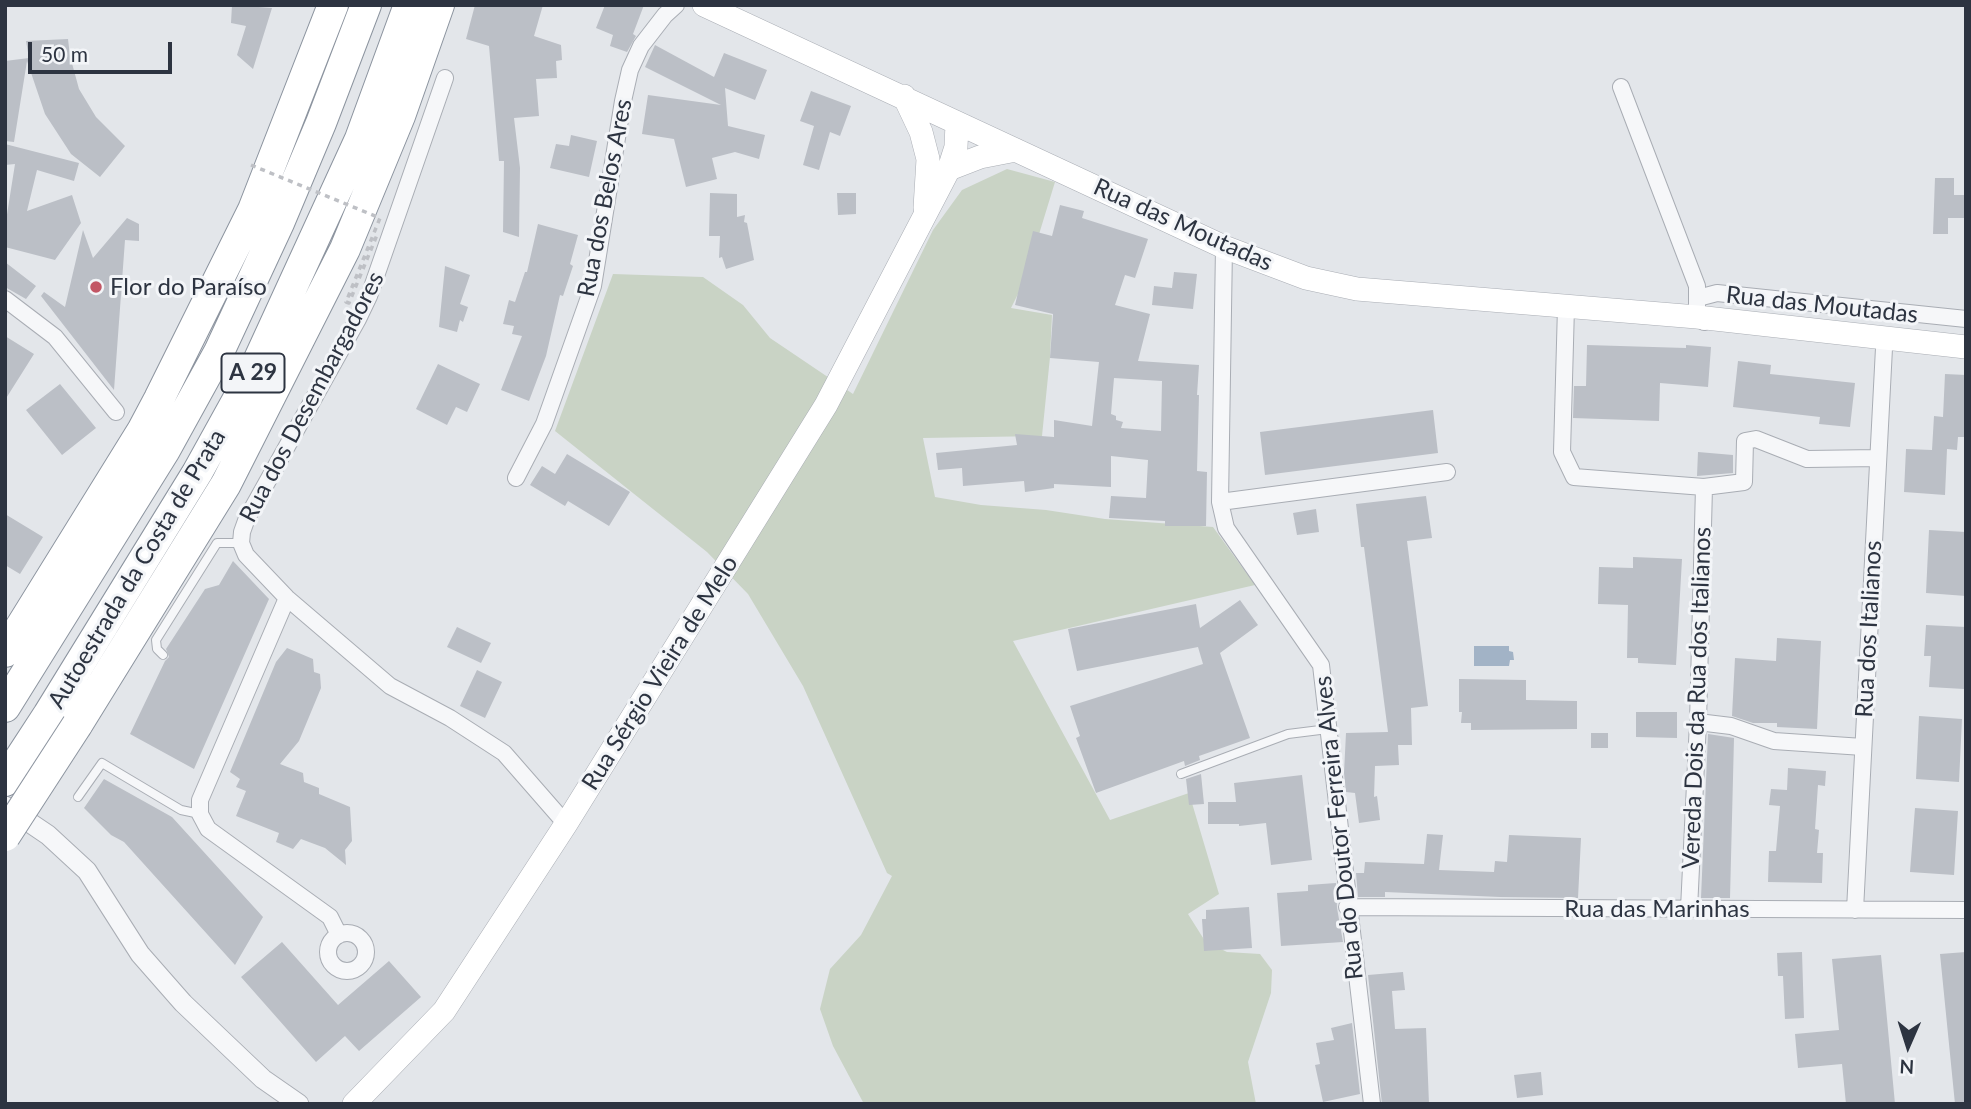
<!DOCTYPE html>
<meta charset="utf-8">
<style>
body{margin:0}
#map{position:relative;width:1971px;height:1109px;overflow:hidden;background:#e3e6ea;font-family:Lato,sans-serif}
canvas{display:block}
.frame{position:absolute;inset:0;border:7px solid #2d3441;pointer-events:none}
.north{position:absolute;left:1873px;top:1011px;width:70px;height:70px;-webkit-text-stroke:5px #f3f5f8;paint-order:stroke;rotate:183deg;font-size:19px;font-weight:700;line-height:28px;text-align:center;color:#2d3441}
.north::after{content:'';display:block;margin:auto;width:24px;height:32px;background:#2d3441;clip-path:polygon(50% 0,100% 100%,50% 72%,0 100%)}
.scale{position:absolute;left:28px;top:42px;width:144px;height:32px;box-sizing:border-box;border:4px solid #2d3441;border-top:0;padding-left:9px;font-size:21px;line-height:24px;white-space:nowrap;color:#2d3441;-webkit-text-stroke:5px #f3f5f8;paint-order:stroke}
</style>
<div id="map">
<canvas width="1971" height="1109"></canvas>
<div class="frame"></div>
<div class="north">N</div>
<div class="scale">50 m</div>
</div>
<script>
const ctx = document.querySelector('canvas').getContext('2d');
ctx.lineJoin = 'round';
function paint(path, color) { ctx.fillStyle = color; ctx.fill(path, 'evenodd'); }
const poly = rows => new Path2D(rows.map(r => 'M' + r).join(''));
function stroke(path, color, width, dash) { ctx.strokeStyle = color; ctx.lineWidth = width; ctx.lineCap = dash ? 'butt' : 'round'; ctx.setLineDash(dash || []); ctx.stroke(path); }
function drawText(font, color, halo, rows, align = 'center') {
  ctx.font = font + ' Lato,sans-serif'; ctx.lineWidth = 6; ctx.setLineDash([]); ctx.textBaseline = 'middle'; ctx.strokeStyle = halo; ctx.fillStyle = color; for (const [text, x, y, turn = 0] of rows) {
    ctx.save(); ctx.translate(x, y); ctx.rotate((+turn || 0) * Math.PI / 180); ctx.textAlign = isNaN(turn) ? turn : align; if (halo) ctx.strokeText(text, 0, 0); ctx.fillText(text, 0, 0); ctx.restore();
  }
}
paint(poly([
 [1007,169,1055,182,1025,280,1011,308,1052,315,1050,357,1042,436,923,438,935,497,981,505,1046,510,1105,519,1213,527,1255,585,1013,641,1110,820,1189,793,1219,894,1188,914,1205,941,1227,952,1260,954,1272,970,1271,993,1248,1062,1256,1104,864,1104,833,1046,820,1009,830,969,861,935,892,876,887,873,803,686,748,594,707,552,555,431,613,274,703,277,743,305,770,338,853,394,933,230,962,190]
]), '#c9d3c5');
paint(poly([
 [1474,646,1509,646,1509,651,1513,652,1514,660,1510,660,1509,666,1474,666]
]), '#a2b3c6');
paint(poly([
 [232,5,272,8,253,69,237,55,246,26,231,23],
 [475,5,543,5,534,36,561,45,562,60,556,61,557,78,536,79,539,116,514,118,520,168,519,237,503,232,504,161,499,161,489,46,466,39],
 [605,5,644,5,633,34,636,36,627,52,610,46,613,35,596,28],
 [68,39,70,56,79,89,96,117,125,146,100,177,71,154,45,114,27,61,14,142,5,141,5,61,29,58,26,41],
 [655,45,714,77,724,53,767,70,755,100,725,88,728,126,765,135,759,159,735,152,712,158,717,179,686,187,674,139,642,134,648,95,721,105,645,67],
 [811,91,851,106,840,136,830,132,819,170,803,165,814,126,800,121],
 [571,135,597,141,589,177,550,168,556,144,569,146],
 [5,144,79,163,74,181,37,170,27,211,72,195,81,223,55,260,5,247,5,227,15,164,5,165],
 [1935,178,1954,178,1954,195,1965,195,1965,218,1948,218,1948,234,1933,234],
 [710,193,737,194,737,217,745,215,744,222,747,223,754,260,726,269,722,257,719,258,720,236,709,236],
 [837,193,856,193,856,214,838,215],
 [1060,205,1084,211,1082,218,1148,239,1135,278,1125,275,1115,305,1150,314,1138,361,1199,365,1197,395,1199,395,1197,471,1207,472,1206,526,1165,526,1165,521,1109,518,1111,496,1146,498,1148,460,1111,456,1111,487,1054,484,1054,488,1025,492,1024,481,963,486,962,468,938,470,936,453,1017,445,1015,434,1054,437,1054,420,1092,426,1099,362,1050,358,1053,314,1015,305,1033,231,1052,236],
 [1114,378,1162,381,1161,431,1121,428,1123,422,1116,420,1116,416,1111,414],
 [127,218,139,224,139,241,125,240,114,390,41,296,44,292,65,307,83,230,93,258],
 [538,224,578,235,570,264,573,266,563,296,560,295,546,356,529,401,501,390,522,336,512,334,514,326,503,324,509,300,515,302,525,272,527,272],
 [5,262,36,286,26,299,5,287],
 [445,266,470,275,460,304,468,307,463,322,460,320,457,332,439,327],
 [1174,272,1197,274,1193,309,1152,305,1154,286,1172,288],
 [5,336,34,354,5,400],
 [1587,345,1686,348,1686,345,1711,347,1708,387,1660,383,1659,421,1573,418,1574,386,1586,386],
 [1738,361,1771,365,1770,374,1855,383,1850,427,1819,424,1820,417,1733,407],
 [438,364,480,384,467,412,456,407,447,425,416,409],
 [1945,374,1966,375,1966,437,1958,437,1957,450,1947,449,1945,495,1904,492,1906,449,1932,450,1934,416,1943,417],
 [60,384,96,428,62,455,26,410],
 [1433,410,1438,453,1265,475,1260,432],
 [1698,452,1733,455,1733,473,1697,476],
 [567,454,630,492,609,526,568,501,565,506,530,485,542,466,555,474],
 [1426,496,1432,538,1407,541,1428,706,1411,708,1412,745,1398,745,1399,765,1375,766,1374,797,1377,796,1380,820,1359,823,1355,793,1346,792,1344,773,1346,733,1388,732,1364,547,1361,547,1356,504],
 [1316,509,1319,532,1297,535,1293,513],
 [5,514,43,537,20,574,5,565],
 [1929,530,1966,532,1966,596,1926,593],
 [1633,557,1682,559,1676,665,1638,663,1638,658,1627,658,1628,605,1598,604,1599,567,1633,568],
 [233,561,269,599,194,769,130,734,165,661,169,657,166,649,205,589,219,585],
 [1240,600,1258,625,1220,653,1250,738,1199,756,1200,760,1185,766,1184,761,1096,793,1076,738,1080,736,1070,706,1203,664,1198,647,1077,671,1068,629,1196,604,1200,628],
 [1926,625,1966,627,1964,689,1929,687,1931,656,1924,656],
 [457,627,491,643,481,663,447,647],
 [1777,638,1821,641,1817,729,1777,727,1777,723,1753,723,1732,716,1735,658,1776,661],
 [287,648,313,659,314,672,320,674,321,688,299,741,280,764,303,773,304,782,319,788,319,794,350,807,352,841,345,850,346,865,325,848,301,839,293,849,276,842,279,833,236,816,246,791,236,787,240,779,230,772,276,662],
 [477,670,502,682,485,718,460,706],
 [1459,679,1526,680,1526,700,1577,701,1577,729,1471,730,1471,723,1461,723,1462,712,1459,712],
 [1636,712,1677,712,1677,738,1636,737],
 [1919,716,1962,719,1959,782,1916,779],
 [1591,733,1608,733,1608,748,1591,748],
 [1708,734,1734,738,1730,898,1701,898],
 [1788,768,1826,771,1825,786,1818,785,1815,829,1819,830,1817,853,1823,853,1822,883,1768,882,1769,851,1776,851,1780,806,1769,805,1771,789,1787,790],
 [1201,774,1204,804,1189,805,1186,779],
 [1302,775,1312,860,1271,865,1266,823,1239,826,1239,824,1208,824,1208,802,1236,802,1234,783],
 [104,779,172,817,263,917,235,965,124,842,111,835,84,808],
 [1915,808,1958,811,1954,875,1910,872],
 [1427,834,1443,835,1439,870,1494,872,1495,861,1507,862,1509,835,1581,838,1578,898,1500,897,1385,892,1385,897,1358,897,1356,873,1364,873,1365,862,1424,864],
 [1336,883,1337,908,1343,942,1281,946,1277,893,1308,891,1308,885],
 [1249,907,1252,948,1204,951,1202,919,1206,919,1206,910],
 [282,942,338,1005,389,961,421,997,359,1051,345,1036,316,1062,241,977],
 [1802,952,1804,1018,1785,1019,1783,976,1778,976,1777,953],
 [1966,952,1966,1104,1955,1104,1940,954],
 [1881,955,1895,1104,1846,1104,1842,1064,1798,1068,1795,1034,1839,1030,1832,959],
 [1403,972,1405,990,1392,991,1395,1029,1426,1028,1429,1104,1382,1104,1368,975],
 [1352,1023,1360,1094,1323,1102,1315,1065,1320,1064,1316,1043,1334,1040,1331,1028],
 [1541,1072,1543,1095,1517,1098,1514,1075]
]), '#bbbfc6');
const service = poly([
 [163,655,157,649,156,640,217,543,241,543],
 [1181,774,1288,734,1328,729],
 [78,797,102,763,181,810,200,814]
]);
const minor = poly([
 [445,78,369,296,358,319,247,518,242,532,241,543,246,555,287,598,390,686,450,718,504,753,566,824],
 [1621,87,1697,286,1697,317,1704,322],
 [1224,247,1220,502,1226,528,1321,665,1372,1104],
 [1698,298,1717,293,1966,319],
 [5,299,55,337,116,412],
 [1566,307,1562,452,1574,477,1704,487,1744,482,1745,441,1756,439,1807,459,1878,458],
 [516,478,544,424,593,286,623,101,630,70,641,46,665,15,676,5],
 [1220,502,1447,472],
 [287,598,200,800,200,814,208,829,330,917,339,935],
 [1698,722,1731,726,1774,741,1863,747],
 [1347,907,1966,910],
 [1689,909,1698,722,1704,487],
 [1855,910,1884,348],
 '328 952a19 19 0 1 1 38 0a19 19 0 1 1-38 0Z'
]);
const tertiary = poly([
 [5,806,48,835,87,871,140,954,183,1003,263,1079,299,1104]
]);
const secondary = poly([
 [704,5,1224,247,1306,278,1357,289,1697,317,1966,347],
 [904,96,921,132,928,159,925,208],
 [949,169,980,157,1016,150],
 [354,1104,444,1011,566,824,826,405,949,169,956,147,957,123]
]);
const motorway = poly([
 [5,652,142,431,159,399,253,210,333,5],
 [5,707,165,450,219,352,279,223,321,123,366,5],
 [77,725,226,484,345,249,400,116,439,5],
 [5,781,48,715,197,473,254,370,360,139,409,5]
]);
stroke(service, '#a9adb4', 10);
stroke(minor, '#a9adb4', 18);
stroke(tertiary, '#a9adb4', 21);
stroke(secondary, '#a9adb4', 24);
stroke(motorway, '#8c949f', 32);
stroke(service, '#f6f7f9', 8);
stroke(minor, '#f6f7f9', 16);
stroke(tertiary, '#f6f7f9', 19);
stroke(secondary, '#fff', 23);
stroke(motorway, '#fff', 30);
const motorwayBridge = poly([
 [5,836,77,725]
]);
stroke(motorwayBridge, '#8c949f', 32, []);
stroke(poly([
 [251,165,380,218,346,302,349,303,377,235]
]), '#bec0c5', 3.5, [5, 5]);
stroke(motorwayBridge, '#fff', 30);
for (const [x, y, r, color] of [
 [96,287,7,"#c25665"]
]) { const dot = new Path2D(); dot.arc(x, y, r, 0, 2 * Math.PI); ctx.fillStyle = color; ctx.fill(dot); stroke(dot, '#f3f5f8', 2.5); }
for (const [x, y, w] of [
 [253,373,63]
]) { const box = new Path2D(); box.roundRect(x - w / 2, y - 19.5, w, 39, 5); ctx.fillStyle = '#f3f5f8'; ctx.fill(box); stroke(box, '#2d3441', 2); }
drawText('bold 23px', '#2d3441', null, [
 ["A 29",253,373]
]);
drawText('24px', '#2d3441', '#f3f5f8', [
 ["Rua dos Belos Ares",605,198,-79],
 ["Rua das Moutadas",1183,225,24],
 ["Rua das Moutadas",1822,305,6],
 ["Rua dos Desembargadores",312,397,-62],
 ["Autoestrada da Costa de Prata",137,569,-59],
 ["Rua dos Italianos",1869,629,-87],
 ["Rua Sérgio Vieira de Melo",660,673,-58],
 ["Vereda Dois da Rua dos Italianos",1697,698,-88],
 ["Rua do Doutor Ferreira Alves",1339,828,-96],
 ["Rua das Marinhas",1657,909]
]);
drawText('24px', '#2d3441', '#f3f5f8', [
 ["Flor do Paraíso",110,287]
], 'left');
</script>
